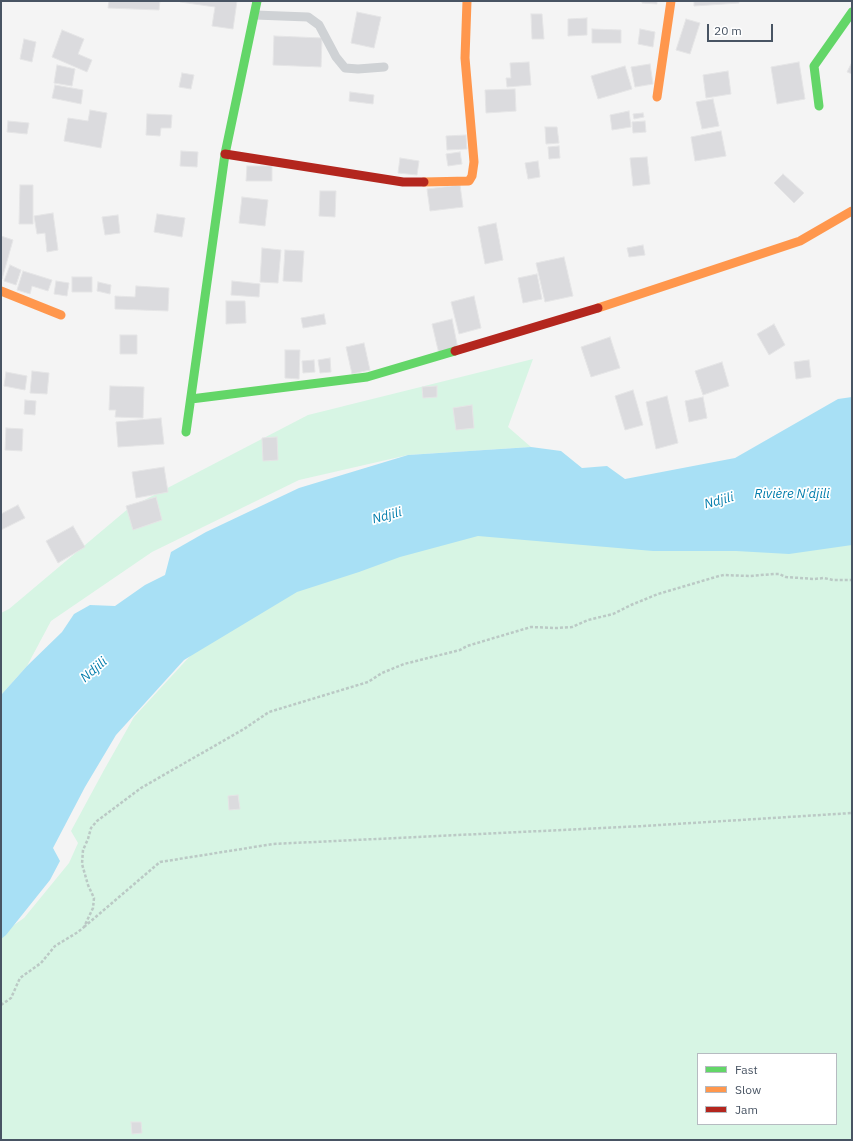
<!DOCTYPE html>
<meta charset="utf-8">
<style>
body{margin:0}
#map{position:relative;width:853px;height:1141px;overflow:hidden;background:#f4f4f4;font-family:"IBM Plex Sans",sans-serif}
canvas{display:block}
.frame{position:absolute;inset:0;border:2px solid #485463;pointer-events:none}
.legend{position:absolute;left:697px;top:1053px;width:140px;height:72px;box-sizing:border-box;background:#fff;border:1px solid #b6bbc1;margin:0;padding:5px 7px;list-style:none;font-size:12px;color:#485463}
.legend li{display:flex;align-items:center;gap:8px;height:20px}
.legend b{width:20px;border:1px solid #b6bbc1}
.scale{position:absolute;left:707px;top:24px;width:66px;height:18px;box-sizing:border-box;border:2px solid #485463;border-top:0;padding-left:5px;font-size:12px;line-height:14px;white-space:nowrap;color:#485463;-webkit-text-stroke:3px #fff;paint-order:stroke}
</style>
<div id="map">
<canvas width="853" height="1141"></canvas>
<div class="frame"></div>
<ul class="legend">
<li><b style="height:5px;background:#63d668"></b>Fast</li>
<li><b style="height:5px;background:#ff974d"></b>Slow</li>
<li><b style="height:5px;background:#b3261e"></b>Jam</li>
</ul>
<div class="scale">20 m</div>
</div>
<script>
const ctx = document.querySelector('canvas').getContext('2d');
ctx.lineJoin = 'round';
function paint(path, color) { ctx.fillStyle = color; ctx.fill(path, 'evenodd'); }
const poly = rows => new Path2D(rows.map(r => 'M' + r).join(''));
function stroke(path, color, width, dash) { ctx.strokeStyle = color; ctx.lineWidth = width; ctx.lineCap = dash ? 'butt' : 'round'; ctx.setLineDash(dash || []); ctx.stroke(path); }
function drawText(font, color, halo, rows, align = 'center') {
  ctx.font = font + ' "IBM Plex Sans",sans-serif'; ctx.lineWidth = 3.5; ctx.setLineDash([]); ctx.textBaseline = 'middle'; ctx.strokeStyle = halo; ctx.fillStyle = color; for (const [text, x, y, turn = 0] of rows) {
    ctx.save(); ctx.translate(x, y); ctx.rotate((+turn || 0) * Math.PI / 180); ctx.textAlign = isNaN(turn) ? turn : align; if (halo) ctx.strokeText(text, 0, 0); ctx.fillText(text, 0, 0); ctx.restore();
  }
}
paint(poly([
 [533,359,508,427,531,447,408,455,299,480,152,552,51,621,27,666,1,695,1,613,9,609,129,508,308,415],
 [497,518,852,531,852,1140,1,1140,1,934,24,918,69,863,78,843,71,831,104,770,134,717,203,642,315,574],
 [698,1054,836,1054,836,1124,698,1124]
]), '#d7f5e4');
paint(poly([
 [852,397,852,545,789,554,736,551,653,551,478,536,400,557,359,572,297,592,184,660,116,735,85,787,53,848,60,861,50,880,6,935,1,939,1,695,27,666,62,632,74,614,90,605,115,606,145,585,165,575,171,552,206,532,299,488,408,455,531,447,561,451,582,468,607,466,625,479,735,458,838,399]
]), '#a8e0f5');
const building = poly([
 [109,1,160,1,159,10,108,8,109,1],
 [180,1,237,1,233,29,212,26,215,7,180,2,180,1],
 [642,1,657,1,657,4,642,3,642,1],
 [694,1,739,1,739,3,694,6,694,1],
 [357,12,381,17,374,48,351,43,357,12],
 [531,14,542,14,544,39,532,39,531,14],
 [587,18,587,35,568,36,568,19,587,18],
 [686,19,700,23,690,54,676,50,686,19],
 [592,29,621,30,621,43,592,43,592,29],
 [640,29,655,32,653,47,638,44,640,29],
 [62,30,84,39,78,54,92,60,87,72,52,57,62,30],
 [274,36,322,38,321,67,273,65,274,36],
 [24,39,36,42,32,62,20,59,24,39],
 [529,62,531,85,507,87,506,78,511,78,510,63,529,62],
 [799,62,805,99,777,104,771,67,799,62],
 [852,62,852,74,847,72,852,62],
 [650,64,653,84,635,87,631,67,650,64],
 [57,65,75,69,72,86,54,83,57,65],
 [625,66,632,89,598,99,591,76,625,66],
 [728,71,731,94,706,98,703,75,728,71],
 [182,73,194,75,191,89,179,87,182,73],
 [55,85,83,90,81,104,52,98,55,85],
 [515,89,516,111,486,113,485,90,515,89],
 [350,92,374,95,373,104,349,101,350,92],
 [713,99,719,126,702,129,696,102,713,99],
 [90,110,107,113,101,148,64,141,68,118,88,121,90,110],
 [629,111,631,127,612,130,610,115,629,111],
 [643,113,644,117,634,119,633,114,643,113],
 [147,114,172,115,171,128,161,128,160,136,146,135,147,114],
 [8,121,29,123,27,134,7,132,8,121],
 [645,121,646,132,633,133,632,122,645,121],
 [545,127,557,127,559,143,546,144,545,127],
 [721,131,726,156,695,161,691,137,721,131],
 [466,135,467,149,447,150,446,136,466,135],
 [559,146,560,158,549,159,548,147,559,146],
 [181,151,198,152,197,167,180,166,181,151],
 [460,152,462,164,448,166,446,154,460,152],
 [647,157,650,184,633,186,630,158,647,157],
 [400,158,419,161,417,175,398,173,400,158],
 [538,161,540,177,528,179,525,163,538,161],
 [247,166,272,166,272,181,246,181,247,166],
 [783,174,804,193,794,203,774,183,783,174],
 [20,185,33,185,33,224,19,224,20,185],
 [460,185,463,207,430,211,427,189,460,185],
 [320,191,336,191,335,217,319,216,320,191],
 [242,197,268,200,265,226,239,223,242,197],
 [53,213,58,250,47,252,45,233,37,234,34,216,53,213],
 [157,214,185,218,182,237,154,232,157,214],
 [118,215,120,233,105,235,102,217,118,215],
 [496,223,503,260,485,264,478,227,496,223],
 [1,236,13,240,2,279,1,279,1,236],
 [643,245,645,255,629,257,627,248,643,245],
 [262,248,281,250,278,283,260,282,262,248],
 [285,250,304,251,302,282,283,281,285,250],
 [564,257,573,296,545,302,536,263,564,257],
 [10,265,21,270,16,285,4,281,10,265],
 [23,271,52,280,48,291,32,286,30,294,17,290,23,271],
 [537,274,542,299,523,303,518,278,537,274],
 [72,277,92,277,92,292,72,292,72,277],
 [56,281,69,283,67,296,54,294,56,281],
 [232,281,260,284,259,297,231,295,232,281],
 [98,282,111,285,110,294,97,291,98,282],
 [136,286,169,288,168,311,115,309,115,296,135,297,136,286],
 [474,296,481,328,459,334,451,302,474,296],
 [226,301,245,301,246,323,226,324,226,301],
 [324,314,326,324,303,328,301,318,324,314],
 [452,319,458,349,439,354,432,324,452,319],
 [774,324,785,345,769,355,757,334,774,324],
 [120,335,137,335,137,354,120,354,120,335],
 [610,337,620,368,591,377,581,347,610,337],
 [364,343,370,370,352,374,346,347,364,343],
 [285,350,300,350,299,379,285,378,285,350],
 [330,358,331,372,320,373,318,360,330,358],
 [314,360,315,372,303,373,302,361,314,360],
 [809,360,811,377,796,379,794,362,809,360],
 [722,362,729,386,703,395,695,371,722,362],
 [32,371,49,373,47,394,30,393,32,371],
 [6,372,27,376,25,390,4,386,6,372],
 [110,386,144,387,143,418,115,417,116,410,109,410,110,386],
 [437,386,437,397,423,398,422,387,437,386],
 [633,390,643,425,625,430,615,396,633,390],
 [667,396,678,443,656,449,646,402,667,396],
 [703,397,707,418,689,422,685,401,703,397],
 [25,400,36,401,35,415,24,414,25,400],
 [472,405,474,428,456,430,453,408,472,405],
 [161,418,164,444,118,447,116,422,161,418],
 [6,428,23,429,22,451,5,450,6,428],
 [277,437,278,460,263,461,262,438,277,437],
 [164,467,168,492,136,498,132,472,164,467],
 [156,497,162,520,133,530,126,506,156,497],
 [18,505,25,518,1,530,1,514,18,505],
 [73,526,85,547,58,563,46,541,73,526],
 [238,795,240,809,229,810,228,796,238,795],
 [131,1122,141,1122,142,1133,132,1134,131,1122]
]);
paint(building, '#dbdbde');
stroke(building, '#e5e5e6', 1);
stroke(poly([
 [84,927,160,862,273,844,644,826,852,813],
 [1,1005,11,998,20,978,41,963,55,946,78,932,84,927,93,908,94,898,88,885,82,864,83,850,88,839,91,828,97,821,141,788,244,729,269,712,368,682,382,673,404,664,460,650,467,646,531,627,556,628,572,627,588,620,613,614,631,605,658,594,719,576,724,575,750,576,774,574,779,574,786,577,814,579,824,578,833,580,852,580]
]), '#bbc9c5', 2.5, [3, 2]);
stroke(poly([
 [255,15,308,17,319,25,336,57,345,68,358,69,384,67]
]), '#cfd2d5', 9);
stroke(poly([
 [819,106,814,66,852,12],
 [191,399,367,377,455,351],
 [186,432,225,154,257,1]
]), '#63d668', 9);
stroke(poly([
 [657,97,671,1],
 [424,182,469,181,472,176,474,162,465,58,467,1],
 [1,291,61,315],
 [598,308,800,241,852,211]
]), '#ff974d', 9);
stroke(poly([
 [225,154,403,182,424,182],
 [455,351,598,308]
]), '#b3261e', 9);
drawText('italic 13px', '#027dac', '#fff', [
 ["Rivière N'djili",792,494],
 ["Ndjili",719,501,-15],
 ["Ndjili",387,516,-15],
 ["Ndjili",94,670,-41]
]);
</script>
